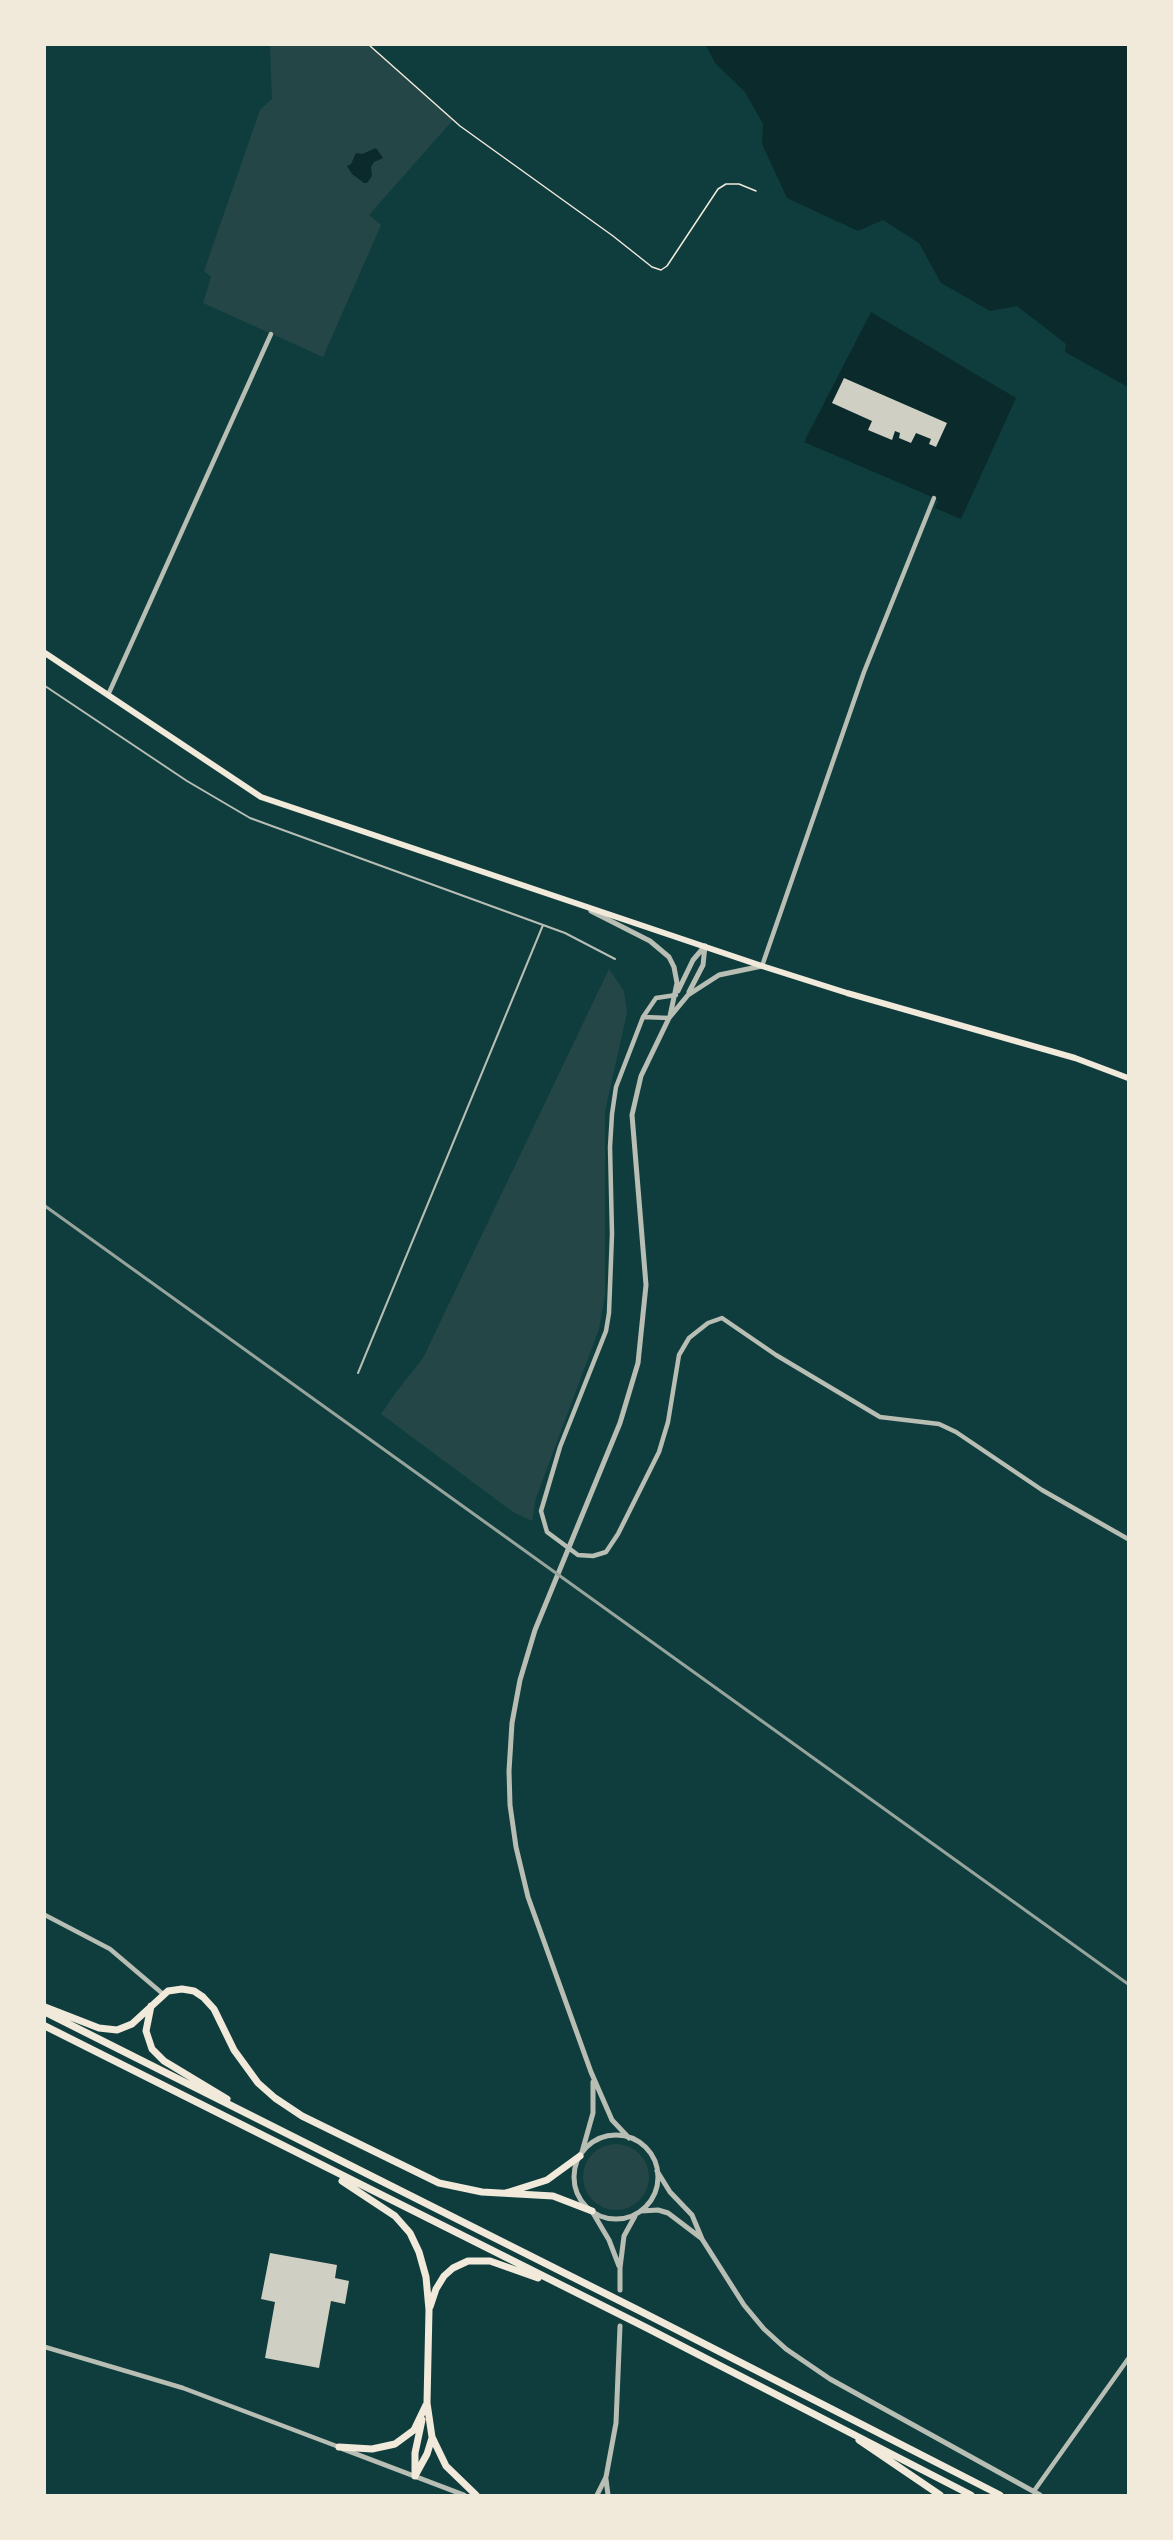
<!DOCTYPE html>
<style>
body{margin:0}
#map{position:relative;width:1173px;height:2540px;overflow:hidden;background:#0f3d3e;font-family:"Space Grotesk",sans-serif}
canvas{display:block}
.frame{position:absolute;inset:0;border:46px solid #f1e9da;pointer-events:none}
</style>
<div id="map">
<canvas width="1173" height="2540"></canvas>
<div class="frame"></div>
</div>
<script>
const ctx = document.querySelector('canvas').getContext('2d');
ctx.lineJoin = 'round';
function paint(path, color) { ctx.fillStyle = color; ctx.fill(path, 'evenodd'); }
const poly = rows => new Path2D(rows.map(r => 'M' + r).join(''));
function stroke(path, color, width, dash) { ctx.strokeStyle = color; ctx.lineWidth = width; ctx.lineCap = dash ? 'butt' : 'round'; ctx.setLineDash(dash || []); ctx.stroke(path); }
paint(poly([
 [270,45,368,45,453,120,369,215,381,225,323,357,203,303,211,277,204,271,260,110,272,99],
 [609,969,624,991,627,1013,605,1111,605,1294,599,1329,536,1498,532,1521,513,1512,381,1414,394,1395,423,1358],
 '583 2177a33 33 0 1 1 66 0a33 33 0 1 1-66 0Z'
]), '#244646');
paint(poly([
 [706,45,1128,45,1128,387,1065,352,1066,344,1017,306,990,311,941,283,919,243,883,220,858,231,787,198,762,144,763,124,745,92,715,63],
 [376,148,383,158,374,162,371,167,372,176,367,183,364,183,352,174,347,166,351,164,356,153,362,154],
 [871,312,1016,398,961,519,935,508,938,501,930,496,804,442]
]), '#0a2a2b');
paint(poly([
 [844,378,947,423,936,447,929,444,931,439,916,433,911,443,899,438,900,433,895,431,892,440,868,430,872,421,832,403],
 [270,2253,337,2265,335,2278,349,2281,345,2304,331,2301,319,2368,265,2358,275,2302,261,2299]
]), '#cfcfc3');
stroke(poly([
 [369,45,460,126,613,236,652,267,661,270,667,266,718,189,726,184,739,184,756,191]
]), '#f1e9da', 1.5);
stroke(poly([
 [45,686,187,781,250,818,565,933,615,959],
 [358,1373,543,925]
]), '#b8beb3', 2);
stroke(poly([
 [108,695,271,334],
 [762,966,864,672,934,498],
 [676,995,656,998,643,1017,616,1087,612,1114,610,1147,612,1234,609,1313,606,1331,560,1447,541,1511,547,1532,578,1555,593,1556,606,1552,618,1534,659,1452,668,1422,679,1355,689,1338,708,1323,722,1318,776,1355,880,1417,939,1424,956,1432,1042,1490,1128,1539],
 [643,1017,669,1018],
 [45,1915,110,1949,163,1994],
 [45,2347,183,2388,339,2447],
 [1034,2491,1128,2359]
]), '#b8beb3', 4.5);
stroke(poly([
 [591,911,650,941,669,957,674,967,677,983,670,1016],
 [678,991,693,960,705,946],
 [689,992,703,965,705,946],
 '574 2177a42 42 0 1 1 84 0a42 42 0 1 1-84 0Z',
 [629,2138,612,2120,591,2072,528,1897,516,1847,510,1805,509,1771,512,1723,520,1680,535,1630,620,1423,638,1363,646,1285,632,1115,641,1076,669,1018,688,995,719,975,762,966],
 [582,2152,593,2113,593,2082],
 [657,2171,670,2192,692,2215,702,2239,744,2305,764,2329,786,2349,830,2379,1040,2495],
 [641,2211,658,2210,668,2213,701,2238],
 [593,2213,609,2240,619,2266],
 [620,2290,620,2268,624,2236,635,2216],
 [343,2449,464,2495],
 [606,2479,608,2495],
 [597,2495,606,2477,616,2423,620,2326]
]), '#b8beb3', 5);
stroke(poly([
 [45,653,261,797,762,966,847,993,1075,1058,1128,1078]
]), '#f1e9da', 6);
stroke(poly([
 [151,2006,146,2031,152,2049,164,2061,227,2099],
 [45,2007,99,2028,117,2030,132,2024,168,1991,182,1989,194,1991,203,1997,214,2009,234,2050,258,2083,275,2098,302,2116,439,2183,482,2192,553,2196,592,2211],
 [45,2012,642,2312,1000,2495],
 [45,2026,645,2327,971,2495],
 [342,2181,395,2216,410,2233,419,2252,426,2277,429,2310,427,2403,432,2437,446,2466,476,2495],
 [506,2193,547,2180,580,2156],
 [430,2307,436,2289,444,2276,453,2268,468,2261,490,2261,538,2278],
 [859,2440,940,2495],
 [339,2447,372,2449,395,2444,414,2430,426,2405],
 [416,2474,427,2454,432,2438],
 [415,2476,415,2453,422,2420]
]), '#f1e9da', 7);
stroke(poly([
 [45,1206,1128,1984]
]), '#97a49c', 3);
</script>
